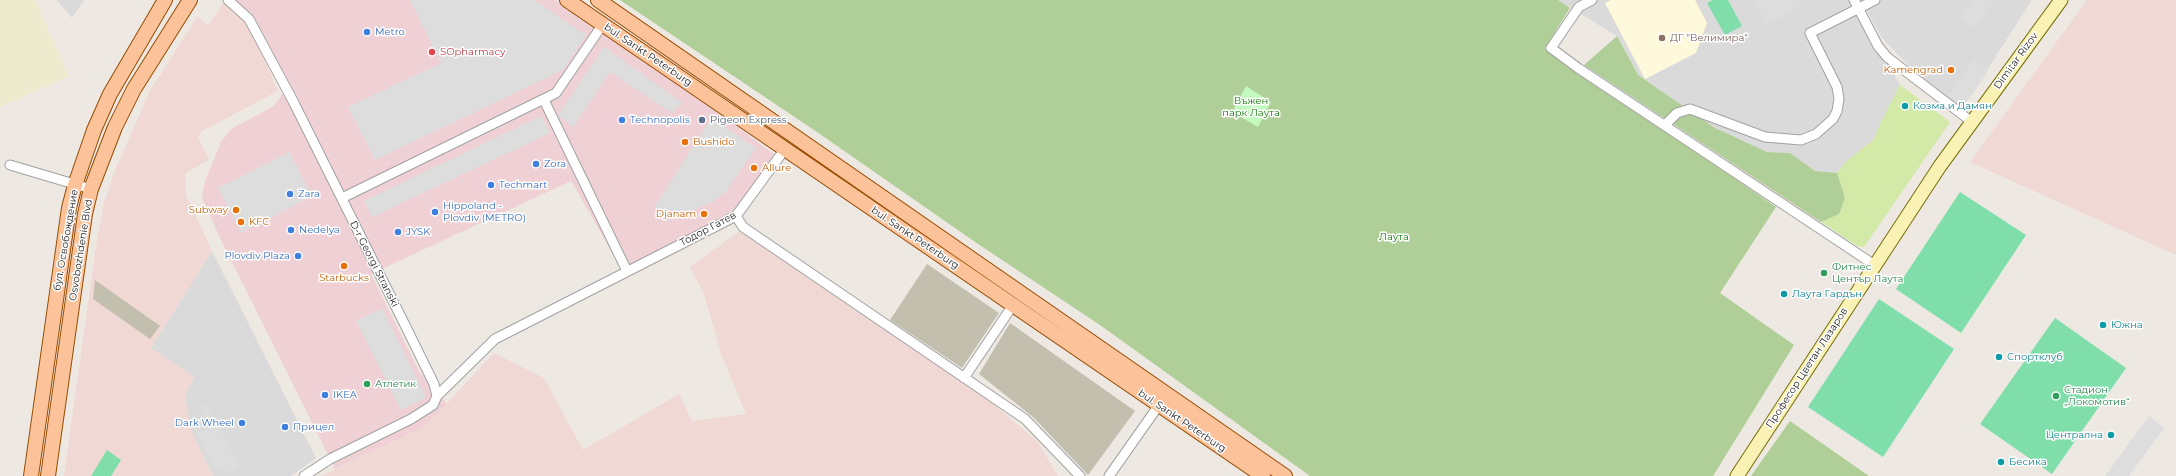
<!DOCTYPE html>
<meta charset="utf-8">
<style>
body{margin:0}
canvas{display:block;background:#eee8e2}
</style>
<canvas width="2176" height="476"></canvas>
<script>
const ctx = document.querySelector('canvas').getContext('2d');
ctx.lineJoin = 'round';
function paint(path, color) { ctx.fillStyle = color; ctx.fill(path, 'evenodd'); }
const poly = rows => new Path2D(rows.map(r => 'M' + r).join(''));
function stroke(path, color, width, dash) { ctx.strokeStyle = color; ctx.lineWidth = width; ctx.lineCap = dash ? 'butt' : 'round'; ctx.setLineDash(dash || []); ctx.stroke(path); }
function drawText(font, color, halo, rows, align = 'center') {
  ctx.font = font + ' Montserrat,sans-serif'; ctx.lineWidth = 3; ctx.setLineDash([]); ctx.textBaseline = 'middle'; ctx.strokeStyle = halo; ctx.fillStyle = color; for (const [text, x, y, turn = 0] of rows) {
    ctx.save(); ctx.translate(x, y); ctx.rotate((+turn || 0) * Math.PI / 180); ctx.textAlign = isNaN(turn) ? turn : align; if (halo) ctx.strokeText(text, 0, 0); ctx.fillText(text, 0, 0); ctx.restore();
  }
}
paint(poly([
 [57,0,84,0,72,18],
 [1558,0,1850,0,1900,85,1880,124,1874,139,1846,162,1837,173,1815,171,1790,153,1767,152,1715,128,1638,75,1617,36],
 [1861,0,2032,0,1962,109,1921,78,1882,38],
 [212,251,316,458,291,476,213,476,191,431,185,395,151,348]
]), '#dbdada');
paint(poly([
 [228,0,555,0,633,49,779,158,736,216,627,271,620,266,571,181,371,274,419,371,447,404,426,426,335,469,219,236,202,198,205,181,221,142,231,129,274,106,286,88,249,19]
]), '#efd1d5');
paint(poly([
 [1611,0,1695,0,1707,23,1696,53,1645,79,1605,3]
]), '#fff9db');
paint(poly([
 [2087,0,2176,0,2176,255,1970,162],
 [224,2,247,21,278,91,202,131,198,137,209,160,185,173,186,195,212,251,151,348,195,377,185,395,191,431,213,476,64,476,96,246,104,203,116,168,150,91,197,17,208,25],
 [741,230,980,393,1038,442,1058,476,321,476,426,426,494,353,544,378,583,450,679,394,692,421,746,414,721,354,704,294,690,267]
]), '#f0d8d5');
paint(poly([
 [927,264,999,313,962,368,890,320],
 [95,280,160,326,150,339,93,299],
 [1010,323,1135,411,1088,475,1033,417,979,374]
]), '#c3bfae');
paint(poly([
 [0,0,35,0,69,76,0,107]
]), '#edebcd');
paint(poly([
 [1900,85,1950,122,1864,247,1857,246,1821,222,1839,214,1845,198,1837,173,1846,162,1874,139,1880,124]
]), '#d2e9a7');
paint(poly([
 [620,0,1558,0,1570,8,1545,48,1776,207,1720,293,1794,345,1713,476,1310,476,1100,325,975,242,817,132],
 [1617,36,1638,75,1715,128,1767,152,1790,153,1815,171,1837,173,1845,198,1839,214,1821,222,1584,65],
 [1790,421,1869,476,1751,476]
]), '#b0ce97');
paint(poly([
 [1246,86,1271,102,1258,127,1232,112]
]), '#c3f9be');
paint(poly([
 [1713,0,1728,0,1742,26,1725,35,1707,3],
 [1960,192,2026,235,1961,333,1896,289],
 [1879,299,1954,349,1883,457,1808,407],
 [2055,318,2126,368,2052,474,1980,424],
 [107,450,121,460,111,476,91,476]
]), '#7fdeaa');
paint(poly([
 [410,0,534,0,586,35,563,70,375,160,348,107,441,63],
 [1753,0,1798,0,1802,6,1767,25],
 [1973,0,1995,0,1975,28,1960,17],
 [604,47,605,47,682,103,672,113,610,72,573,127,558,115],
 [1974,59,1989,70,1964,106,1948,95],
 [541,116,550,133,372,217,364,201],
 [711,118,756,148,725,193,712,202,665,222,655,206],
 [289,152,312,196,241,233,218,188],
 [382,308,426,397,401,410,356,321],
 [206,404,239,466,227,473,224,468,217,472,196,434,210,426,200,407],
 [2149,416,2164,428,2129,476,2105,476]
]), '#ddd');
const street = poly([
 [228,0,249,19,293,101,405,325,434,384,437,396,433,405,411,419,330,459,304,476],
 [1592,0,1579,7,1551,48,1578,68,1876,266],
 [1854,0,1878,46,1887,57,1972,122],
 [544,100,627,271],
 [1665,125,1677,113,1690,109,1765,137,1801,140,1816,134,1833,119,1837,111,1839,99,1837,87,1810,33,1875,0],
 [10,165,91,189],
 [342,198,556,93,603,24],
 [736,216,743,227,1025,419,1080,476],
 [964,378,1013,305],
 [437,396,495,339,736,216,785,149],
 [1109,476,1159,405]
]);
const secondary = poly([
 [1737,476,1940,166,2061,0]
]);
const primary = poly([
 [567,0,1263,476],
 [598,0,1285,476],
 [31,476,69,208,75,185,94,130,110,94,165,0],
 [48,476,85,214,91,189,115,127,134,89,190,0]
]);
stroke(street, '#a1a1a1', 11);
stroke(secondary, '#746e04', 15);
stroke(primary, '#964c00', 16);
stroke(street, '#fff', 9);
stroke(secondary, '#faf2b5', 13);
stroke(primary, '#fcc299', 14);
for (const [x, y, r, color] of [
 [367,32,4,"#3f7fe0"],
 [1662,38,4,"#8d6e63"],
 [432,52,4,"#e0444e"],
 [1951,70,4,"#e8710a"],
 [1905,106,4,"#0f9aa8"],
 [622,120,4,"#3f7fe0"],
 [702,120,4,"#5c6f8a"],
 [685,142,4,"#e8710a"],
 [536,164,4,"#3f7fe0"],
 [754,168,4,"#e8710a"],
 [491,185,4,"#3f7fe0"],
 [290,194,4,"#3f7fe0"],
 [236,210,4,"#e8710a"],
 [435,212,4,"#3f7fe0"],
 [704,214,4,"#e8710a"],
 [241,222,4,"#e8710a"],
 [291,230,4,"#3f7fe0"],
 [398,232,4,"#3f7fe0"],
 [298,256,4,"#3f7fe0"],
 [344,266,4,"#e8710a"],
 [1824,273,4,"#2e9e5b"],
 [1784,294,4,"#0f9aa8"],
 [2103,325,4,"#0f9aa8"],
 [1999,357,4,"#0f9aa8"],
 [367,384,4,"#2e9e5b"],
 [325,395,4,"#3f7fe0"],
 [2056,396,4,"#2e9e5b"],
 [242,423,4,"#3f7fe0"],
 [285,427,4,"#3f7fe0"],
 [2111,435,4,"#0f9aa8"],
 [2001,462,4,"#0f9aa8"]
]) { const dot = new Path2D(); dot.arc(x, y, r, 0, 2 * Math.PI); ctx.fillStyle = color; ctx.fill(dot); stroke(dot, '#fff', 1.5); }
drawText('10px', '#366cbe', '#fff', [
 ["Metro",375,32],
 ["Technopolis",630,120],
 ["Zora",544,164],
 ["Techmart",499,185],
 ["Zara",298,194],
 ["Hippoland -",443,206],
 ["Plovdiv (METRO)",443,218],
 ["Nedelya",299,230],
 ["JYSK",406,232],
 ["Plovdiv Plaza",290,256,"right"],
 ["IKEA",333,395],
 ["Dark Wheel",234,423,"right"],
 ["Прицел",293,427]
], 'left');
drawText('10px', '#785e54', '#fff', [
 ["ДГ \"Велимира\"",1670,38]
], 'left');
drawText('10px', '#be3a42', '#fff', [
 ["SOpharmacy",440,52]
], 'left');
drawText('10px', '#1d1d1d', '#fff', [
 ["bul. Sankt Peterburg",648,55,34],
 ["Dimitar Rizov",2016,61,-54],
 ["Тодор Гатев",708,229,-28],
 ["bul. Sankt Peterburg",915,238,34],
 ["бул. Освобождение",66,240,-80],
 ["Osvobozhdenie Blvd",81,250,-81],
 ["D-r Georgi Stranski",374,264,63],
 ["Професор Цветан Лазаров",1807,368,-57],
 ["bul. Sankt Peterburg",1182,421,34]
]);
drawText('10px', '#c56008', '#fff', [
 ["Kamengrad",1943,70],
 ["Bushido",693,142,"left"],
 ["Allure",762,168,"left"],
 ["Subway",228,210],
 ["Djanam",696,214],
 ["KFC",249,222,"left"],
 ["Starbucks",344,278,"center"]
], 'right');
drawText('10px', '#137b0b', '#fff', [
 ["Въжен",1251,101],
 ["парк Лаута",1251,113],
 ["Лаута",1394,237]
]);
drawText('10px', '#0d838f', '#fff', [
 ["Козма и Дамян",1913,106],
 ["Лаута Гардън",1792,294],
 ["Южна",2111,325],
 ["Спортклуб",2007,357],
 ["Централна",2103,435,"right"],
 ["Бесика",2009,462]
], 'left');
drawText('10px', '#4e5e75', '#fff', [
 ["Pigeon Express",710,120]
], 'left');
drawText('10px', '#27864d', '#fff', [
 ["Фитнес",1832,267],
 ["Център Лаута",1832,279],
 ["Атлетик",375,384],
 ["Стадион",2064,390],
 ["„Локомотив“",2064,402]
], 'left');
</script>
